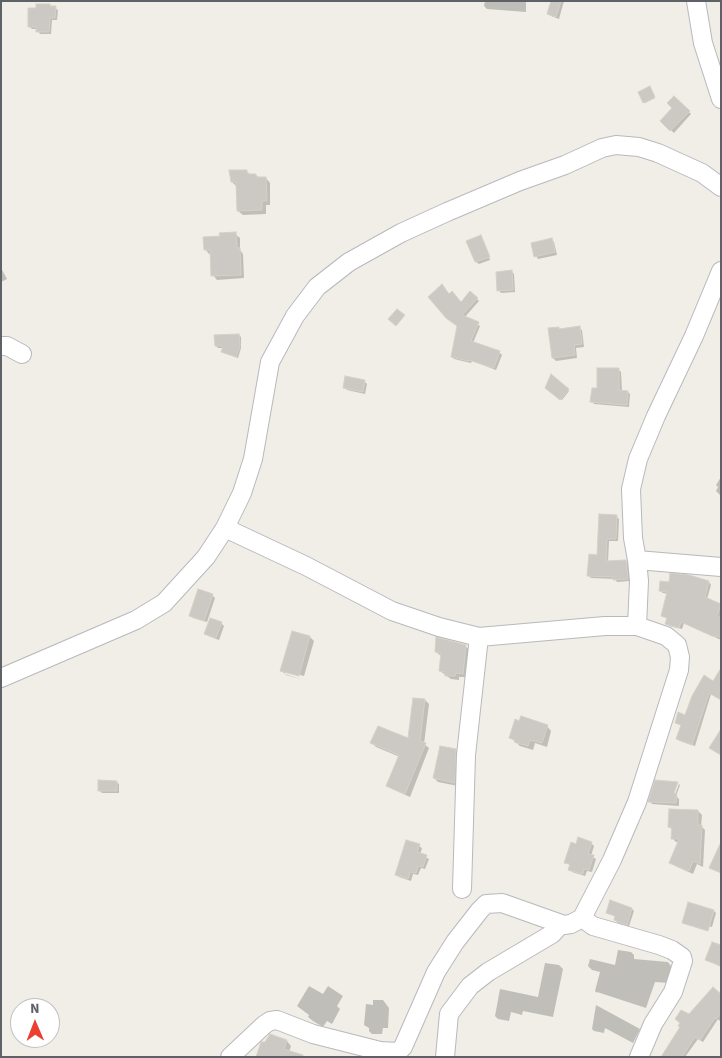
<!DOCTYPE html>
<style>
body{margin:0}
#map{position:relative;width:722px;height:1058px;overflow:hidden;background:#f1eee7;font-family:"Source Sans 3",sans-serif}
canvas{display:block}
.frame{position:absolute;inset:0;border:2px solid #5e6267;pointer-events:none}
.north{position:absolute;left:10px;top:998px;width:50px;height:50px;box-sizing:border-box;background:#fff;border:1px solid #bfc0c2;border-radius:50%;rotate:359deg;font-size:14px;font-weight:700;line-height:20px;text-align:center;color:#5e6267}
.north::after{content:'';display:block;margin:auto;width:18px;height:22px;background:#ec3f32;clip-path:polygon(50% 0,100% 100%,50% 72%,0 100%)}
</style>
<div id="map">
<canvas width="722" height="1058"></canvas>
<div class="frame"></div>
<div class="north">N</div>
</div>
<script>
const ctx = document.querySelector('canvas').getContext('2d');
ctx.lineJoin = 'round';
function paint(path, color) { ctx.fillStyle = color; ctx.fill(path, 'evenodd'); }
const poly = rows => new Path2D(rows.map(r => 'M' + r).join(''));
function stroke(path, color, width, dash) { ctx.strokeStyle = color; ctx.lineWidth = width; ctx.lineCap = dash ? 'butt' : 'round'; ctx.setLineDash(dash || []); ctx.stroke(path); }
paint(poly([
 [485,1,526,1,526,12,487,9,484,6],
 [552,1,564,1,559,19,551,16,548,14],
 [55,8,58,10,57,20,52,20,51,34,40,34,37,29,32,29,29,26,37,9],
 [651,89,655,98,645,103,639,93],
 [674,98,691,114,674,133,662,121,674,108],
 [246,171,251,175,256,175,259,178,266,178,270,183,270,205,266,205,266,214,243,215,238,211,236,186,232,182],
 [235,234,240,238,240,250,243,254,244,278,217,280,213,275,212,254,209,254,205,249,221,237],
 [481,236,490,260,479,264,476,262,468,241],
 [552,239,554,242,557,255,538,259,536,256],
 [1,268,7,279,1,282],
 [512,272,514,274,515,292,501,293,499,290],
 [470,293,479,301,464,318,480,326,473,343,499,352,502,355,496,370,472,361,471,363,454,359,452,357,459,327,449,295,461,303],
 [579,328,582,330,584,347,576,348,577,358,556,361,553,358,550,329,560,330],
 [239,335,241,337,241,348,238,358,224,353,222,351,224,348,218,348,216,346],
 [619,370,621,372,622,391,628,392,630,394,629,407,594,404,592,401,598,390],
 [551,376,569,391,562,400,547,388],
 [365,382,367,384,365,394,347,390,344,387],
 [721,477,721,496,716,491,718,487,716,485],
 [616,516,619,519,618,541,609,541,608,562,626,561,628,564,630,581,617,582,615,579,591,578,588,575],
 [709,582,711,585,707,599,721,605,721,640,684,623,682,629,669,626,667,623,668,619,663,616,668,594,663,593,660,591,670,583],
 [212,595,215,598,207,622,193,618,190,615],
 [221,623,224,626,219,640,208,636,206,633],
 [310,637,314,641,304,676,285,671,285,674,303,680,286,675,282,671],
 [465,646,470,650,467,677,459,677,459,680,451,679,440,671,441,656,436,652],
 [704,677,721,700,711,694,695,746,680,741,677,738,682,726,676,723,686,716],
 [425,700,429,704,424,744,429,748,410,797,392,789,388,785,400,757,376,747,372,743,409,740],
 [547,726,551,731,547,747,535,743,533,750,520,746,511,738],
 [455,750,460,755,458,786,438,782,434,778],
 [656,781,678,784,676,784,670,799,673,800,679,784,680,785,676,796,679,799,679,806,652,804,650,801],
 [116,782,119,784,119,793,102,793,100,791],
 [698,811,702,815,701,826,705,830,703,867,697,864,693,874,675,866,671,862,679,842,676,842,672,838,673,830,669,827],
 [407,841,419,846,422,848,420,855,429,859,425,869,421,868,418,875,413,874,411,881,399,877,396,874],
 [591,843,594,846,591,856,596,859,592,872,587,871,585,876,572,872,570,869,571,866,565,862,576,845],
 [610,902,632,909,634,911,629,926,618,923,615,920,616,917,607,912],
 [714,911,716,913,712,927,688,920],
 [721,947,721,967,707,960],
 [618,950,631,952,634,955,634,959,668,962,673,969,669,983,655,982,646,1008,597,992,597,993,595,991,600,972,592,970,588,966,590,959,615,965],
 [545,963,559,965,563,969,553,1017,523,1011,522,1015,511,1012,509,1021,498,1019,495,1016,500,989,538,997],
 [309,986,323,994,328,986,343,996,337,1006,340,1009,332,1024,327,1021,323,1027,313,1021,308,1017,309,1015,297,1006],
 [721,996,721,1019,719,1021,718,1019,703,1042,698,1039,685,1057,663,1057,690,1015],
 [373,1000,383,1000,389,1008,388,1028,383,1028,382,1034,372,1034,369,1031,369,1028,364,1025,366,1004,373,1005],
 [596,1005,640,1029,633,1043,605,1028,604,1033,594,1031,592,1029],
 [271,1035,287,1041,291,1046,289,1052,265,1044]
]), '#0003');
const building = poly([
 [551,1,561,1,556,17,547,14,551,1],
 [36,4,50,4,50,6,56,6,55,18,50,18,49,32,36,32,36,27,28,27,28,8,36,8,36,4],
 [650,86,655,97,643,103,638,92,650,86],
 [674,96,690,111,670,131,660,121,672,108,667,103,674,96],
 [229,170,247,170,247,174,256,174,256,177,266,177,267,201,262,201,262,210,237,211,236,182,231,182,229,170],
 [236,232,237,248,240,248,241,275,211,276,210,250,204,250,203,237,220,236,219,233,236,232],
 [481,235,490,257,475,262,466,241,481,235],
 [552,238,555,252,534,257,531,243,552,238],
 [512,270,513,290,497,291,496,272,512,270],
 [442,284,449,294,452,291,461,302,470,291,478,298,462,315,479,322,471,341,500,351,494,368,469,360,469,361,451,357,457,326,446,318,428,297,442,284],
 [397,309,405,315,396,326,388,319,397,309],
 [580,326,582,344,574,345,575,355,552,358,548,328,559,327,559,329,580,326],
 [239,334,240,346,236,357,221,352,223,346,215,346,214,335,239,334],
 [597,368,619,368,619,390,628,391,627,405,590,402,592,388,597,388,597,368],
 [551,374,569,389,560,400,545,388,551,374],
 [345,376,365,380,363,392,343,388,345,376],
 [599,514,617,515,616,539,607,539,606,561,626,560,628,579,613,580,613,577,587,576,589,554,597,555,599,514],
 [670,573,689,575,709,581,705,597,721,604,717,616,721,618,721,637,712,636,681,622,679,628,665,624,667,618,661,616,667,592,659,591,660,581,669,582,670,573],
 [198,589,213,594,204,621,189,616,198,589],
 [210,618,222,622,216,638,204,634,210,618],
 [292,631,310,636,299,676,280,671,292,631],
 [436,637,466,645,463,674,456,673,455,676,445,676,445,672,439,671,441,653,435,652,436,637],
 [721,668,721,700,709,693,692,745,676,739,681,725,675,723,678,712,685,715,692,696,704,675,713,681,721,668],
 [413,698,425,699,420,741,426,743,405,794,386,786,399,755,370,743,378,726,408,738,413,698],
 [521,716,548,725,542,743,530,740,528,746,514,742,515,740,509,738,515,719,519,721,521,716],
 [721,729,721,755,709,748,721,729],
 [440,746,456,749,455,783,433,778,440,746],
 [98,780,117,781,117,791,98,791,98,780],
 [655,780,678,782,674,793,677,795,676,803,648,802,655,780],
 [669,809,698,810,698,825,702,825,700,864,693,861,689,871,669,863,679,839,671,839,672,827,668,827,669,809],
 [578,837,592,842,588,854,594,855,589,870,584,869,583,874,568,870,570,864,564,863,571,842,576,844,578,837],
 [406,840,420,844,417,852,427,855,423,867,418,866,416,873,410,872,408,879,395,875,406,840],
 [721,842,721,873,709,868,721,842],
 [610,900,632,908,627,925,614,920,615,916,606,913,610,900],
 [688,902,714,910,708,931,682,923,688,902],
 [712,942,721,945,721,966,705,960,712,942],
 [713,987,721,994,721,1014,716,1019,715,1018,700,1040,695,1037,682,1057,661,1057,680,1027,678,1026,680,1023,675,1019,681,1010,689,1014,713,987],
 [270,1034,287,1040,284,1049,303,1055,303,1057,256,1057,261,1042,265,1042,270,1034]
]);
paint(building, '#ccc9c4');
stroke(building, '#d6d0c5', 1);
const minor = poly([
 [696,1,703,43,721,99],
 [1,346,7,346,22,354],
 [225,528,306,566,392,611,439,627,479,637,605,626,637,626,666,636,677,645,680,657,679,670,637,802,612,860,582,918,571,924,564,925,502,903,486,904,480,910,455,942,436,972,403,1047,398,1052,380,1051,313,1034,277,1020,270,1021,264,1025,230,1057],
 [637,560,721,567],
 [637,626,639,581,637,560,633,538,631,489,638,459,656,416,694,336,721,271],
 [1,678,136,620,164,603,206,557,225,528,242,493,253,459,270,362,295,316,317,287,349,262,401,233,447,212,520,181,565,165,602,148,616,145,639,147,658,153,702,173,721,187],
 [462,889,466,755,479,637],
 [582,918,593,926,659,945,672,950,682,957,683,961,673,992,653,1024,639,1057],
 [445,1057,449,1014,470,986,488,972,552,934,561,924]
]);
stroke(minor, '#b7b9bd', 20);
stroke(minor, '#fff', 18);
</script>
